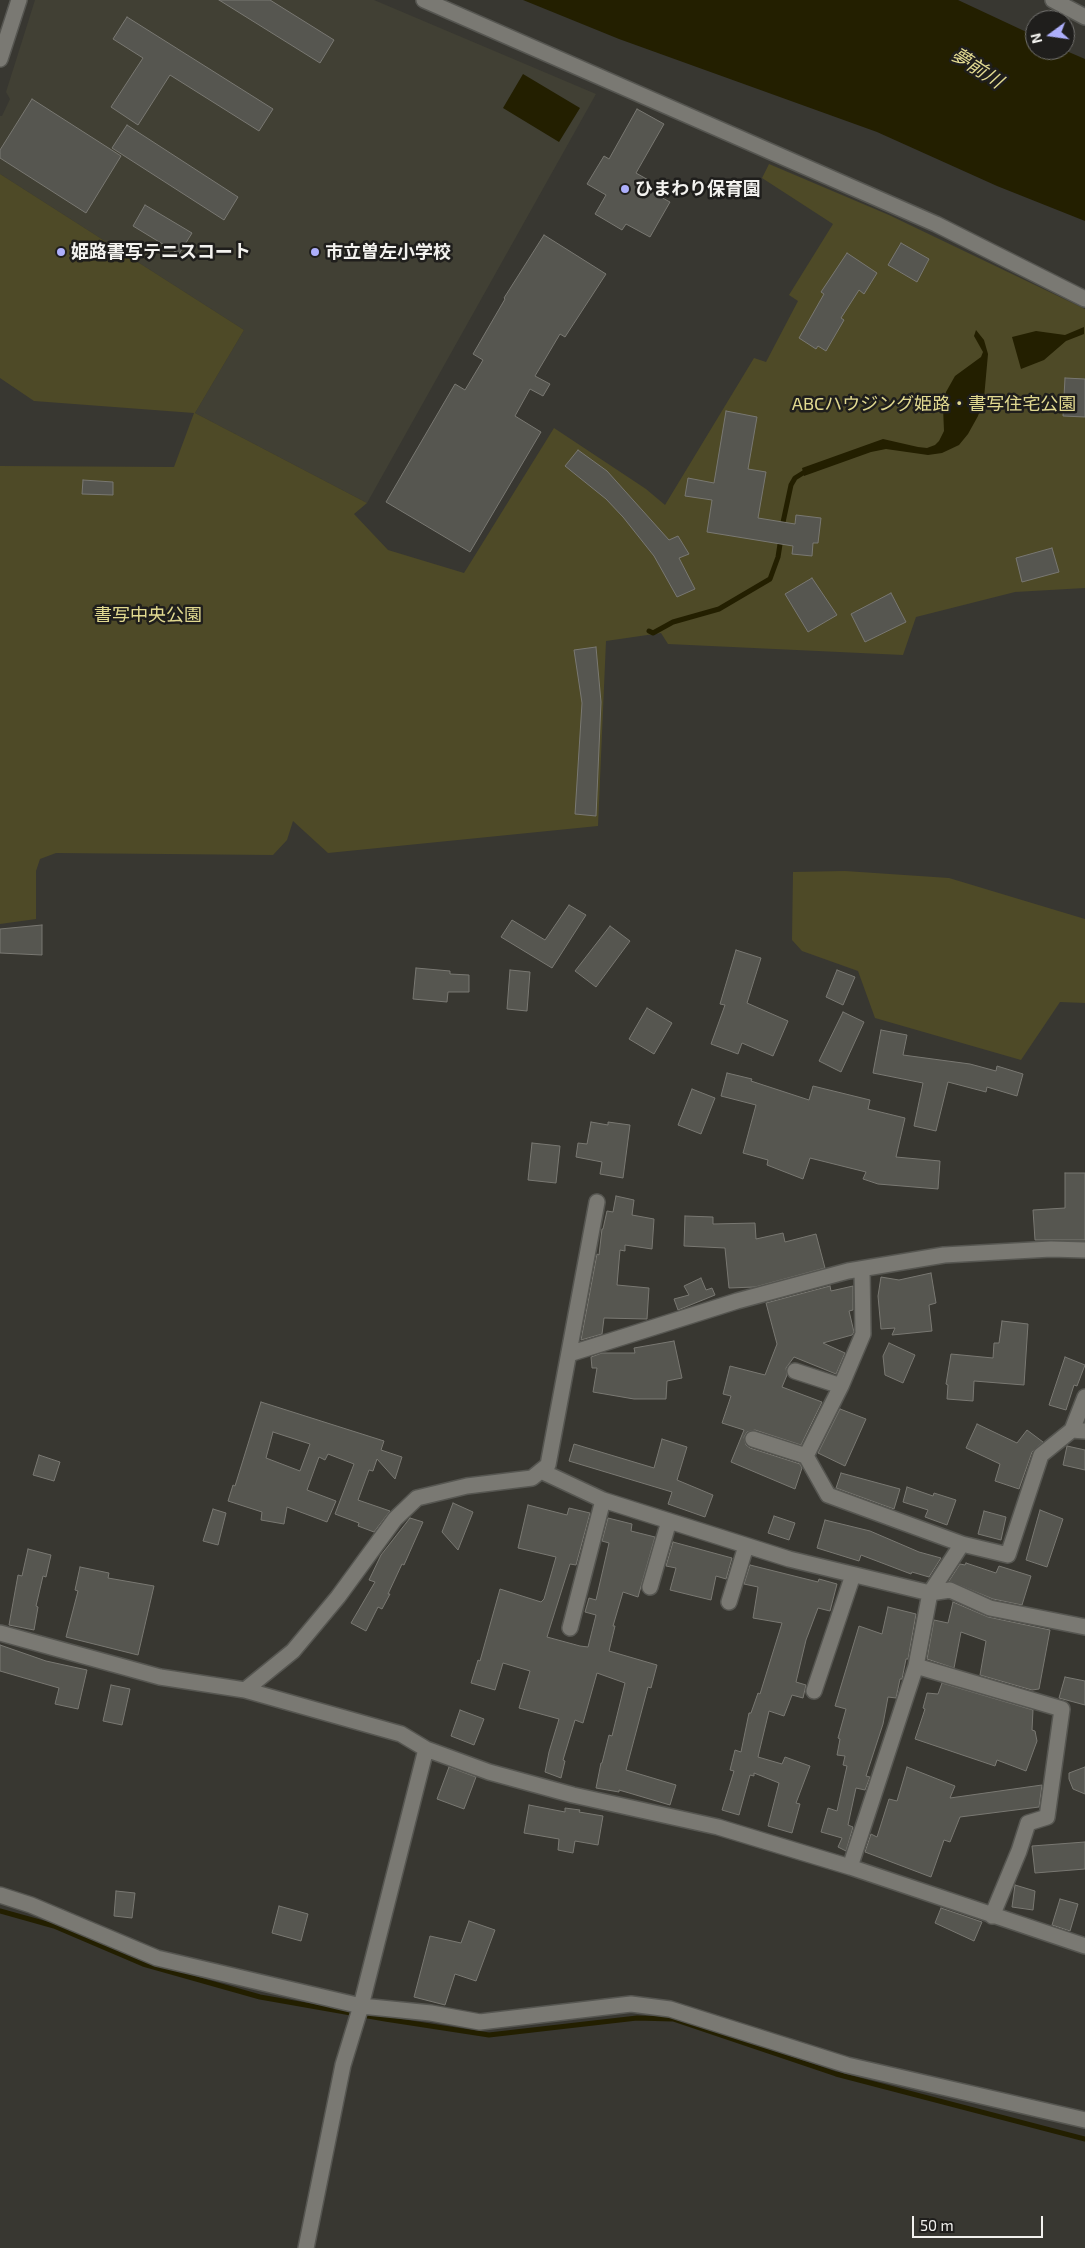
<!DOCTYPE html>
<meta charset="utf-8">
<style>
body{margin:0}
#map{position:relative;width:1085px;height:2248px;overflow:hidden;background:#383731;font-family:"Exo 2",sans-serif}
canvas{display:block}
.north{position:absolute;left:1025px;top:10px;width:50px;height:50px;box-sizing:border-box;background:#1f1e1c;border:1px solid #747370;border-radius:50%;rotate:256deg;font-size:14px;font-weight:700;line-height:20px;text-align:center;color:#f3f2ef}
.north::after{content:'';display:block;margin:auto;width:18px;height:22px;background:#adaffb;clip-path:polygon(50% 0,100% 100%,50% 72%,0 100%)}
.scale{position:absolute;left:912px;top:2216px;width:131px;height:22px;box-sizing:border-box;border:2px solid #f3f2ef;border-top:0;padding-left:6px;font-size:15px;line-height:18px;white-space:nowrap;color:#f3f2ef;-webkit-text-stroke:4px #1f1e1c;paint-order:stroke}
</style>
<div id="map">
<canvas width="1085" height="2248"></canvas>
<div class="north">N</div>
<div class="scale">50 m</div>
</div>
<script>
const ctx = document.querySelector('canvas').getContext('2d');
ctx.lineJoin = 'round';
function paint(path, color) { ctx.fillStyle = color; ctx.fill(path, 'evenodd'); }
const poly = rows => new Path2D(rows.map(r => 'M' + r).join(''));
function stroke(path, color, width, dash) { ctx.strokeStyle = color; ctx.lineWidth = width; ctx.lineCap = dash ? 'butt' : 'round'; ctx.setLineDash(dash || []); ctx.stroke(path); }
function drawText(font, color, halo, rows, align = 'center') {
  ctx.font = font + ' "Exo 2","Noto Sans JP",sans-serif'; ctx.lineWidth = 5; ctx.setLineDash([]); ctx.textBaseline = 'middle'; ctx.strokeStyle = halo; ctx.fillStyle = color; for (const [text, x, y, turn = 0] of rows) {
    ctx.save(); ctx.translate(x, y); ctx.rotate((+turn || 0) * Math.PI / 180); ctx.textAlign = isNaN(turn) ? turn : align; if (halo) ctx.strokeText(text, 0, 0); ctx.fillText(text, 0, 0); ctx.restore();
  }
}
paint(poly([
 [35,0,374,0,596,94,367,503,195,413,244,330,0,174,0,116,2,116,10,99,6,92]
]), '#414034');
paint(poly([
 [769,164,889,215,1085,309,1085,588,1015,592,916,617,903,655,668,644,661,633,606,641,598,826,328,853,293,821,287,840,273,855,56,853,40,859,36,871,36,919,0,924,0,466,174,467,194,413,34,401,0,378,0,174,244,330,195,413,367,503,354,514,388,550,464,573,554,428,646,489,665,505,754,358,766,362,798,301,789,295,833,224,762,178],
 [845,871,949,878,1085,919,1085,1003,1060,1002,1021,1060,875,1018,858,971,802,951,792,940,793,872]
]), '#4e4a27');
paint(poly([
 [523,0,958,0,1035,36,1035,50,1064,50,1085,59,1085,221,997,186,877,132,619,39],
 [523,74,580,108,559,142,503,108],
 [1084,327,1084,334,1066,341,1044,360,1021,369,1012,337,1036,331,1065,335],
 [976,330,984,340,988,354,984,398,978,416,968,434,959,445,942,453,928,455,886,449,871,452,804,476,802,468,883,439,918,447,927,448,935,445,939,441,944,431,943,407,946,392,955,376,981,357,983,352,974,336]
]), '#231f00');
stroke(poly([
 [782,527,791,485,795,478,803,473],
 [649,631,653,633,673,622,719,609,770,579,778,557,781,538],
 [0,1911,54,1926,143,1964,260,1997,385,2019,489,2035,637,2018,673,2019,836,2074,1085,2139]
]), '#231f00', 5);
const building = poly([
 [219,0,270,0,334,40,320,63,219,0],
 [127,17,273,109,259,131,170,75,138,125,111,107,143,58,113,39,127,17],
 [32,99,121,156,86,213,0,158,0,150,32,99],
 [637,109,664,124,636,173,650,181,646,189,670,202,650,237,626,224,622,230,595,214,606,195,587,184,604,156,609,159,637,109],
 [127,125,238,197,224,220,112,148,127,125],
 [145,205,192,233,179,254,133,226,145,205],
 [544,235,606,274,565,337,560,334,535,376,550,384,543,396,530,389,515,416,541,432,470,552,386,502,455,384,465,390,483,360,473,354,505,299,504,298,544,235],
 [901,243,929,259,917,282,888,265,901,243],
 [847,253,877,273,864,294,859,290,841,318,844,320,826,351,818,346,816,349,799,338,824,294,821,292,847,253],
 [1065,378,1085,379,1085,417,1063,416,1065,378],
 [726,411,757,417,748,469,766,472,758,518,795,524,796,515,821,518,818,543,813,543,812,556,792,554,793,546,707,532,712,500,685,496,688,478,714,483,726,411],
 [578,450,607,471,669,540,678,536,689,554,679,558,695,589,677,597,654,556,623,517,606,499,565,466,578,450],
 [83,480,113,482,113,495,82,494,83,480],
 [1052,548,1059,572,1022,582,1016,558,1052,548],
 [812,578,837,615,808,632,785,594,812,578],
 [891,593,906,622,865,642,851,614,891,593],
 [596,647,601,702,596,816,575,814,582,703,574,650,596,647],
 [569,905,586,915,552,968,501,937,512,920,545,940,569,905],
 [42,925,42,955,0,953,0,929,42,925],
 [610,926,630,941,596,987,575,971,610,926],
 [736,950,761,958,747,1003,788,1021,773,1056,742,1043,738,1054,711,1044,725,1005,720,1004,736,950],
 [416,968,450,971,450,974,469,975,469,992,448,992,447,1002,413,999,416,968],
 [510,970,530,972,527,1011,507,1009,510,970],
 [837,970,855,977,843,1005,826,997,837,970],
 [647,1008,672,1023,654,1054,629,1039,647,1008],
 [843,1012,864,1022,841,1072,819,1061,843,1012],
 [881,1030,907,1035,903,1055,970,1064,996,1071,997,1066,1023,1074,1017,1096,987,1087,986,1092,948,1082,936,1131,914,1126,923,1083,873,1073,881,1030],
 [727,1073,752,1079,751,1081,809,1100,813,1086,870,1100,868,1109,905,1118,896,1157,940,1161,938,1189,878,1184,863,1179,866,1172,810,1158,803,1179,767,1165,768,1160,743,1153,756,1105,721,1096,727,1073],
 [692,1089,715,1098,701,1134,678,1125,692,1089],
 [591,1122,608,1125,608,1122,630,1125,623,1178,600,1174,602,1162,576,1157,578,1143,587,1144,591,1122],
 [532,1143,560,1146,556,1183,528,1180,532,1143],
 [1065,1173,1085,1173,1085,1240,1035,1240,1033,1210,1065,1208,1065,1173],
 [616,1196,634,1200,632,1215,654,1219,652,1249,625,1245,625,1251,620,1250,617,1285,649,1288,647,1319,604,1318,602,1334,581,1340,597,1254,599,1255,602,1229,603,1229,607,1211,613,1212,616,1196],
 [685,1216,713,1217,713,1224,755,1223,756,1239,783,1233,785,1242,816,1234,825,1268,755,1287,729,1288,725,1248,684,1246,685,1216],
 [931,1273,936,1303,929,1305,932,1331,892,1335,895,1328,881,1329,878,1296,881,1277,899,1280,931,1273],
 [701,1278,706,1290,712,1288,715,1295,678,1310,674,1299,689,1295,684,1286,701,1278],
 [830,1286,831,1291,853,1286,853,1310,849,1311,854,1332,852,1335,823,1343,845,1353,836,1374,794,1357,786,1368,787,1375,782,1387,822,1402,801,1445,755,1430,747,1432,744,1437,746,1445,750,1448,800,1464,802,1468,795,1489,731,1462,744,1430,722,1423,731,1396,723,1394,730,1366,765,1375,777,1344,766,1303,830,1286],
 [1002,1321,1028,1324,1024,1385,974,1381,973,1401,947,1399,948,1385,946,1384,951,1354,993,1358,994,1343,999,1343,1002,1321],
 [674,1341,682,1378,667,1381,666,1399,634,1399,593,1392,597,1368,592,1368,591,1357,602,1353,635,1353,634,1348,674,1341],
 [889,1343,915,1355,903,1383,885,1375,883,1356,889,1343],
 [1065,1357,1085,1365,1077,1386,1074,1385,1066,1410,1049,1405,1065,1357],
 [261,1402,384,1441,381,1450,402,1457,395,1479,377,1459,373,1471,369,1470,358,1500,390,1511,374,1532,358,1526,359,1523,335,1514,354,1464,328,1454,325,1460,319,1457,307,1490,336,1501,327,1522,287,1507,284,1524,261,1520,262,1512,228,1501,233,1485,235,1486,261,1402],
 [273,1432,310,1444,300,1471,266,1458,273,1432],
 [840,1409,866,1419,845,1466,818,1453,840,1409],
 [977,1424,1017,1443,1027,1430,1043,1442,1032,1452,1019,1489,995,1481,1000,1464,966,1448,977,1424],
 [662,1439,687,1447,677,1480,713,1495,705,1517,668,1504,672,1492,569,1461,574,1444,654,1468,662,1439],
 [1067,1446,1085,1450,1085,1470,1063,1465,1067,1446],
 [39,1455,60,1462,54,1481,33,1475,39,1455],
 [841,1473,900,1489,894,1509,836,1488,841,1473],
 [907,1487,933,1496,934,1493,956,1500,947,1525,925,1517,928,1510,903,1502,907,1487],
 [453,1503,473,1512,458,1550,442,1532,453,1503],
 [528,1505,567,1515,569,1508,590,1513,576,1565,570,1564,547,1637,580,1646,588,1647,596,1615,585,1612,589,1598,596,1600,609,1543,602,1541,608,1518,632,1524,631,1531,655,1537,638,1597,623,1592,613,1626,615,1626,609,1651,657,1665,651,1688,648,1687,626,1770,676,1785,670,1805,619,1790,619,1792,596,1788,601,1763,602,1763,609,1735,612,1736,625,1683,597,1673,583,1723,575,1720,563,1760,565,1761,561,1778,545,1772,549,1752,559,1719,519,1708,530,1671,503,1663,495,1690,471,1683,478,1660,480,1661,500,1589,541,1602,544,1599,556,1557,518,1548,528,1505],
 [213,1509,226,1513,218,1545,203,1541,213,1509],
 [1040,1510,1063,1519,1047,1567,1026,1560,1040,1510],
 [984,1511,1006,1517,1001,1540,978,1534,984,1511],
 [774,1516,795,1523,789,1540,768,1533,774,1516],
 [410,1518,423,1522,404,1565,402,1564,388,1594,390,1594,382,1609,378,1607,366,1631,351,1623,375,1582,369,1580,381,1555,410,1518],
 [825,1520,870,1531,919,1552,941,1558,929,1577,912,1572,911,1574,861,1555,859,1561,817,1548,825,1520],
 [673,1542,732,1558,726,1579,716,1576,711,1600,670,1590,676,1568,666,1566,673,1542],
 [28,1549,51,1555,46,1577,43,1576,36,1606,38,1607,34,1630,9,1625,18,1575,22,1576,28,1549],
 [966,1563,996,1573,999,1566,1031,1576,1022,1605,993,1599,949,1581,960,1564,965,1565,966,1563],
 [750,1565,818,1582,819,1579,837,1584,830,1611,818,1608,806,1640,796,1682,806,1685,803,1698,792,1695,784,1716,769,1711,758,1757,782,1764,785,1757,810,1766,796,1803,800,1804,792,1833,768,1826,779,1783,754,1773,754,1776,750,1775,739,1815,722,1810,734,1771,730,1770,735,1750,741,1752,749,1713,751,1713,758,1693,760,1694,782,1623,753,1618,758,1587,744,1584,750,1565],
 [80,1567,109,1573,108,1578,154,1586,138,1655,66,1637,78,1591,75,1590,80,1567],
 [953,1602,988,1617,1050,1630,1039,1689,1032,1690,980,1675,986,1641,961,1632,954,1668,927,1659,934,1620,948,1623,953,1602],
 [888,1607,916,1614,908,1659,906,1659,902,1679,900,1679,896,1698,888,1697,883,1724,866,1776,870,1777,865,1790,856,1788,848,1825,853,1827,846,1851,838,1847,842,1838,821,1832,828,1808,837,1811,847,1766,843,1765,845,1756,837,1755,840,1739,838,1738,846,1709,835,1706,859,1626,882,1634,888,1607],
 [0,1645,46,1661,87,1670,78,1709,55,1704,59,1688,0,1671,0,1645],
 [1065,1677,1085,1681,1085,1705,1059,1698,1065,1677],
 [942,1683,1033,1710,1032,1730,1035,1731,1037,1741,1026,1771,997,1760,995,1766,915,1739,925,1709,923,1708,927,1693,938,1694,942,1683],
 [111,1685,130,1689,122,1725,103,1721,111,1685],
 [460,1710,484,1719,474,1745,451,1736,460,1710],
 [449,1767,476,1777,464,1809,437,1799,449,1767],
 [907,1767,955,1786,950,1798,1042,1785,1039,1807,960,1817,950,1842,944,1840,931,1877,865,1852,871,1834,877,1837,889,1799,897,1801,907,1767],
 [1085,1767,1085,1794,1073,1789,1069,1779,1069,1773,1085,1767],
 [529,1805,565,1812,565,1808,580,1810,579,1812,603,1816,598,1845,575,1841,573,1853,558,1850,559,1839,524,1833,529,1805],
 [1085,1842,1085,1869,1035,1873,1032,1846,1085,1842],
 [1015,1885,1035,1891,1033,1910,1012,1907,1015,1885],
 [116,1891,135,1893,132,1918,114,1916,116,1891],
 [1060,1899,1078,1904,1070,1931,1052,1925,1060,1899],
 [279,1906,308,1914,301,1941,272,1933,279,1906],
 [941,1908,982,1922,974,1941,935,1923,941,1908],
 [469,1921,495,1930,476,1981,455,1974,445,2005,414,1997,430,1936,461,1943,469,1921]
]);
paint(building, '#565650');
stroke(building, '#797872', 1);
const minor = poly([
 [569,1354,737,1301,848,1271,944,1255,1051,1249,1085,1250],
 [795,1371,841,1386],
 [1072,1430,1085,1397],
 [753,1439,806,1456,828,1495,962,1544,1008,1555,1041,1455,1072,1430,1085,1431],
 [806,1456,841,1386,863,1334,862,1269],
 [541,1471,603,1500,789,1559,930,1593,950,1590,990,1608,1085,1627],
 [650,1587,669,1521],
 [729,1602,746,1546],
 [570,1628,603,1500],
 [0,1633,160,1677,245,1690,401,1734,426,1749,489,1772,573,1795,718,1827,850,1867,1085,1946],
 [916,1666,1062,1709,1047,1817,1028,1823,1019,1851,992,1916],
 [245,1690,293,1651,338,1597,395,1519,417,1498,467,1486,532,1478,548,1465,597,1202],
 [814,1691,853,1575],
 [850,1867,916,1666,930,1593,962,1544],
 [0,1895,31,1905,157,1958,361,2006,431,2013,480,2022,631,2004,670,2009,847,2065,1085,2120],
 [306,2248,343,2065,361,2006,426,1749]
]);
const tertiary = poly([
 [424,0,936,224,1085,299],
 [1053,0,1085,17],
 [0,59,19,0]
]);
stroke(minor, '#565651', 18);
stroke(tertiary, '#565651', 18);
stroke(minor, '#7a7973', 15);
stroke(tertiary, '#7a7973', 15);
for (const [x, y, r, color] of [
 [625,189,5,"#adaffb"],
 [61,252,5,"#adaffb"],
 [315,252,5,"#adaffb"]
]) { const dot = new Path2D(); dot.arc(x, y, r, 0, 2 * Math.PI); ctx.fillStyle = color; ctx.fill(dot); stroke(dot, '#1f1e1c', 2); }
drawText('bold 18px', '#f3f2ef', '#1f1e1c', [
 ["ひまわり保育園",635,189],
 ["姫路書写テニスコート",71,252],
 ["市立曽左小学校",325,252]
], 'left');
drawText('18px', '#e1d990', '#1f1e1c', [
 ["ABCハウジング姫路・書写住宅公園",934,404],
 ["書写中央公園",148,615]
]);
drawText('italic 19px', '#e2da91', '#1f1e1c', [
 ["夢前川",977,68,33]
]);
</script>
